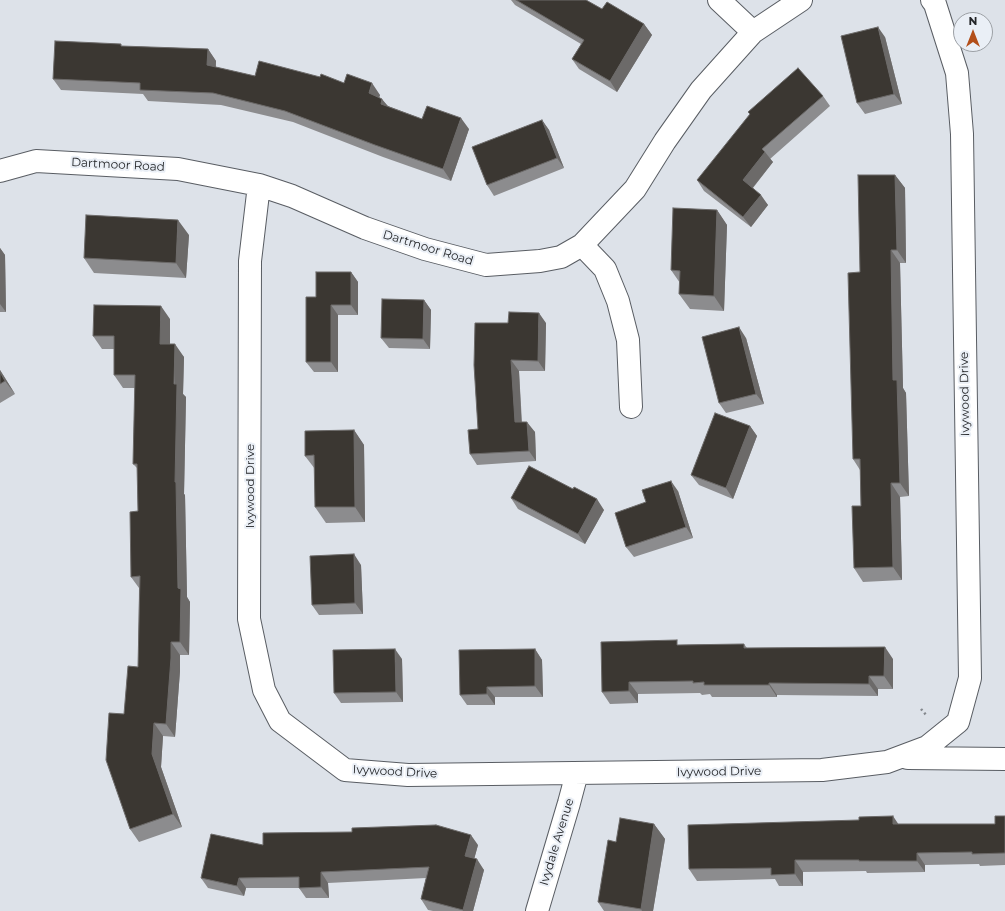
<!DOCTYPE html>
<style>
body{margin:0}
#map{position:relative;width:1005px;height:911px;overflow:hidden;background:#dde2e9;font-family:Montserrat,sans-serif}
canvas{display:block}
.north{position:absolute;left:953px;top:12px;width:40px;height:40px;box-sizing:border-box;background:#eaeff6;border:1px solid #9b9fa4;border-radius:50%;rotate:0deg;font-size:11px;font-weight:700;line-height:16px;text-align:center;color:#242629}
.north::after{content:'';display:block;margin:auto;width:14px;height:18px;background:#b34f1a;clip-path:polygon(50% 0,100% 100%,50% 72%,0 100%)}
</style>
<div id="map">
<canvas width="1005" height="911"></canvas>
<div class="north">N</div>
</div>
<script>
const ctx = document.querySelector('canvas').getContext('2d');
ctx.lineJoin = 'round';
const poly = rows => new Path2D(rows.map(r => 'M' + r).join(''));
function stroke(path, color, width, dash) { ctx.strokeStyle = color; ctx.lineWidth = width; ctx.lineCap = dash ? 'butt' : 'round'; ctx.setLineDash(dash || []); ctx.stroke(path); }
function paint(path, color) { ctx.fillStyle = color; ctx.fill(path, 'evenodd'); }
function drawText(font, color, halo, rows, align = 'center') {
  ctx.font = font + ' Montserrat,sans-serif'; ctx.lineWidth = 4; ctx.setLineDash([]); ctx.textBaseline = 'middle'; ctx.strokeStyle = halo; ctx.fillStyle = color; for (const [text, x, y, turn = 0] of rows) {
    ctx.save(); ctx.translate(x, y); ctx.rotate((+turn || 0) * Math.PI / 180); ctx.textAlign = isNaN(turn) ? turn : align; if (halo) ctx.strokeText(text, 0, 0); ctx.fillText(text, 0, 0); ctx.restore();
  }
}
const street = poly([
 [719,0,753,32],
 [0,171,36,161,178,169,259,185,292,196,365,228,425,249,486,265,540,261,561,257,582,245,635,189,665,141,701,90,753,32,801,0],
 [259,185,250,261,249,619,264,690,280,721,345,770,408,775,822,770,887,762,927,747,958,722,970,678,962,134,957,73,935,4,932,0],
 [582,245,605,269,618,301,628,340,631,407],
 [908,758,1005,759],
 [537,911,569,803,577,773]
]);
stroke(street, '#595d63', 24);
stroke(poly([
 [921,709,927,716]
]), '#84888d', 2.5, [2, 3]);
stroke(street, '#fff', 22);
paint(poly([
 [511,0,586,0,602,9,644,24,652,35,617,92,579,69,572,59,581,44,515,5],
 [885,37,902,104,865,114,857,103],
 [122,46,208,49,216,61,216,67,255,76,344,83,380,95,379,97,388,106,422,119,469,129,451,181,383,157,293,122,221,105,148,101,143,94,61,90,53,79],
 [823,96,830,106,770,159,773,162,753,188,768,205,751,227,704,191,697,180],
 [542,120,549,130,564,168,494,196,487,185],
 [895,175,905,188,906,263,900,263,903,388,906,393,909,496,900,497,902,580,863,582,854,568,861,506,860,470,853,459,860,272],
 [717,210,727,225,724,311,690,309,679,294,680,283,671,270],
 [189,235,186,278,94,273,84,258],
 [0,248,5,255,6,312,0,312],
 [351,272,358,282,358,315,338,315,338,372,314,372,306,362,316,297],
 [424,300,431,310,430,349,389,348,381,338],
 [170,319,170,344,184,357,183,394,186,397,184,494,185,495,187,597,190,602,189,655,180,655,180,671,175,737,163,736,161,767,182,827,139,842,130,829,124,714,138,667,139,588,131,577,138,511,137,468,133,464,135,388,123,388,114,375,114,349,102,349,93,336],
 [546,323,545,371,519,371,522,422,535,432,536,461,477,465,470,454,478,429,474,365],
 [746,338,764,404,726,413,719,403],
 [0,370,15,394,0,403],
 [750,426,757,436,733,499,699,485,691,475],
 [354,430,364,445,365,522,326,523,315,507,315,469,305,456],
 [573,489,604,510,585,544,518,509,511,498],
 [678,491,693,538,634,557,626,547],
 [361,565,363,614,319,615,312,605],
 [744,644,747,648,893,659,893,689,878,689,878,696,777,695,777,697,712,697,710,694,702,695,700,693,638,694,638,703,610,704,602,692,680,645],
 [535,649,542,660,543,697,495,697,495,705,467,705,460,695],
 [402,659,403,702,341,703,334,693],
 [1005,816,1005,865,980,866,979,864,925,865,925,872,867,873,866,871,803,872,803,886,779,886,775,879,697,881,689,869,898,824,995,824],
 [654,824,665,839,653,911,604,911,598,902,616,842],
 [263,845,478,845,474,859,484,870,473,911,433,911,428,910,421,899,426,878,328,883,329,898,306,898,299,888,246,888,244,896,208,888,201,878]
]), '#8c8c8e');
paint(poly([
 [644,24,652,35,617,92,610,81],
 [878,27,885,37,902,104,894,94],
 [208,49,216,61,215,76,207,65],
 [372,83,380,95,377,105,369,93],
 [382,99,391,110,381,104],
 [461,118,469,129,451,181,443,169],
 [542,120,549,130,564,168,557,158],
 [765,152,773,162,750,191,743,180],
 [895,175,905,188,906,263,897,250],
 [761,195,768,205,751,227,743,217],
 [717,210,727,225,724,311,714,296],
 [178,220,189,235,186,278,176,263],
 [0,248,5,255,6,312,0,304],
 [891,250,900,263,903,388,906,393,909,496,900,483,893,380],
 [351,272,358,282,358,315,351,305],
 [424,300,431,310,430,349,423,339],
 [331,305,338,315,338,372,331,362],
 [161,306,170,319,170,357,160,344],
 [539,313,546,323,545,371,538,361],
 [739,327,746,338,764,404,756,394],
 [175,344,184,357,183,394,186,397,184,494,185,495,187,597,190,602,189,655,180,642,175,482],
 [511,360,519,371,522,433,515,422],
 [0,370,15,394,5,381,0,372],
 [527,422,535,432,536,461,529,451],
 [750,426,757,436,733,499,726,488],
 [354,430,364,445,365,522,355,507],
 [671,481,678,491,693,538,686,527],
 [891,483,900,497,902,580,893,567],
 [597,499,604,510,585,544,578,534],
 [354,554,361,565,363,614,355,603],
 [171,642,180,655,180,671,175,737,166,724],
 [885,647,893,659,893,689,884,676],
 [395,649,402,659,403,702,396,692],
 [535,649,542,660,543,697,535,686],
 [869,676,878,689,878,696,869,684],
 [629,682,638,694,638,703,629,691],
 [769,683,777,695,777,697,769,685],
 [487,687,495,697,495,705,487,694],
 [154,723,163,736,161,767,182,827,173,814,152,754],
 [893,816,901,828,893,824],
 [654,824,665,839,653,911,642,911,641,909],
 [471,835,478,845,472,867,465,856],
 [917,853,925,865,925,872,917,861],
 [477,859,484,870,473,911,463,911,463,910],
 [795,860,803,872,803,886,795,874],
 [321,872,328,883,329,898,321,887],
 [239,878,246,888,244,896,237,886]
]), '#6c6a69');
const building = poly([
 [516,0,586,0,602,9,607,2,644,24,610,81,572,59,584,40,516,0],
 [878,27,894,94,857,103,841,36,878,27],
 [55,41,121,44,121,46,208,49,207,65,255,76,259,61,320,77,321,74,344,83,347,74,372,83,369,93,382,99,381,104,422,119,427,106,461,118,443,169,375,145,285,111,213,93,140,90,140,83,53,79,55,41],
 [798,68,823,96,762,149,765,152,743,180,761,195,743,217,697,180,750,114,748,112,798,68],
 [542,120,557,158,487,185,472,147,542,120],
 [858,175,895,175,897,250,891,250,893,380,897,380,900,483,891,483,893,567,854,568,852,506,861,506,860,459,853,459,848,273,860,272,858,175],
 [673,208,717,210,714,296,679,294,680,271,671,270,673,208],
 [86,215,178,220,176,263,84,258,86,215],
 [316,272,351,272,351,305,331,305,331,362,306,362,306,297,316,297,316,272],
 [382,299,424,300,423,339,381,338,382,299],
 [94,305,161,306,160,344,175,344,174,384,177,384,175,482,176,482,178,588,181,589,180,642,171,642,171,658,166,724,154,723,152,754,173,814,130,829,106,760,109,713,124,714,128,666,138,667,140,576,131,577,130,512,138,511,137,464,133,464,135,375,114,375,114,336,93,336,94,305],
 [509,312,539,313,538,361,511,360,515,422,527,422,529,451,470,454,468,430,478,429,474,365,475,323,508,323,509,312],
 [739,327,756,394,719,403,702,337,739,327],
 [0,372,5,381,0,384,0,372],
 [715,413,750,426,726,488,691,475,715,413],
 [354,430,355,507,315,507,314,455,305,456,305,431,354,430],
 [529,466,573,489,574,487,597,499,578,534,511,498,529,466],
 [671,481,686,527,626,547,615,513,646,502,642,490,671,481],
 [354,554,355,603,312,605,310,556,354,554],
 [677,640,677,645,744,644,744,648,885,647,884,676,869,676,869,684,769,683,769,685,704,685,704,682,693,683,693,681,629,682,629,691,602,692,601,642,677,640],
 [395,649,396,692,334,693,333,650,395,649],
 [535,649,535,686,487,687,487,694,460,695,459,650,535,649],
 [893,816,893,824,995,824,995,816,1005,816,1005,853,972,854,972,852,917,853,917,861,859,861,859,860,795,860,795,874,771,875,771,868,689,869,688,825,859,820,859,817,893,816],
 [620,818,654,824,641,909,598,902,608,840,616,842,620,818],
 [436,825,471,835,465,856,477,859,463,910,421,899,429,867,321,872,321,887,299,888,299,877,239,878,237,886,201,878,211,834,263,845,263,833,352,832,352,828,436,825]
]);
paint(building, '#3b3732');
stroke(building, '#6c6a69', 1);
drawText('12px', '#242629', '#eaeff6', [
 ["Dartmoor Road",118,165,3],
 ["Dartmoor Road",428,248,17],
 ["Ivywood Drive",965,394,-91],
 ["Ivywood Drive",250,486,-90],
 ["Ivywood Drive",395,772,3],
 ["Ivywood Drive",719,772,-1],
 ["Ivydale Avenue",557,842,-73]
]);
</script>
